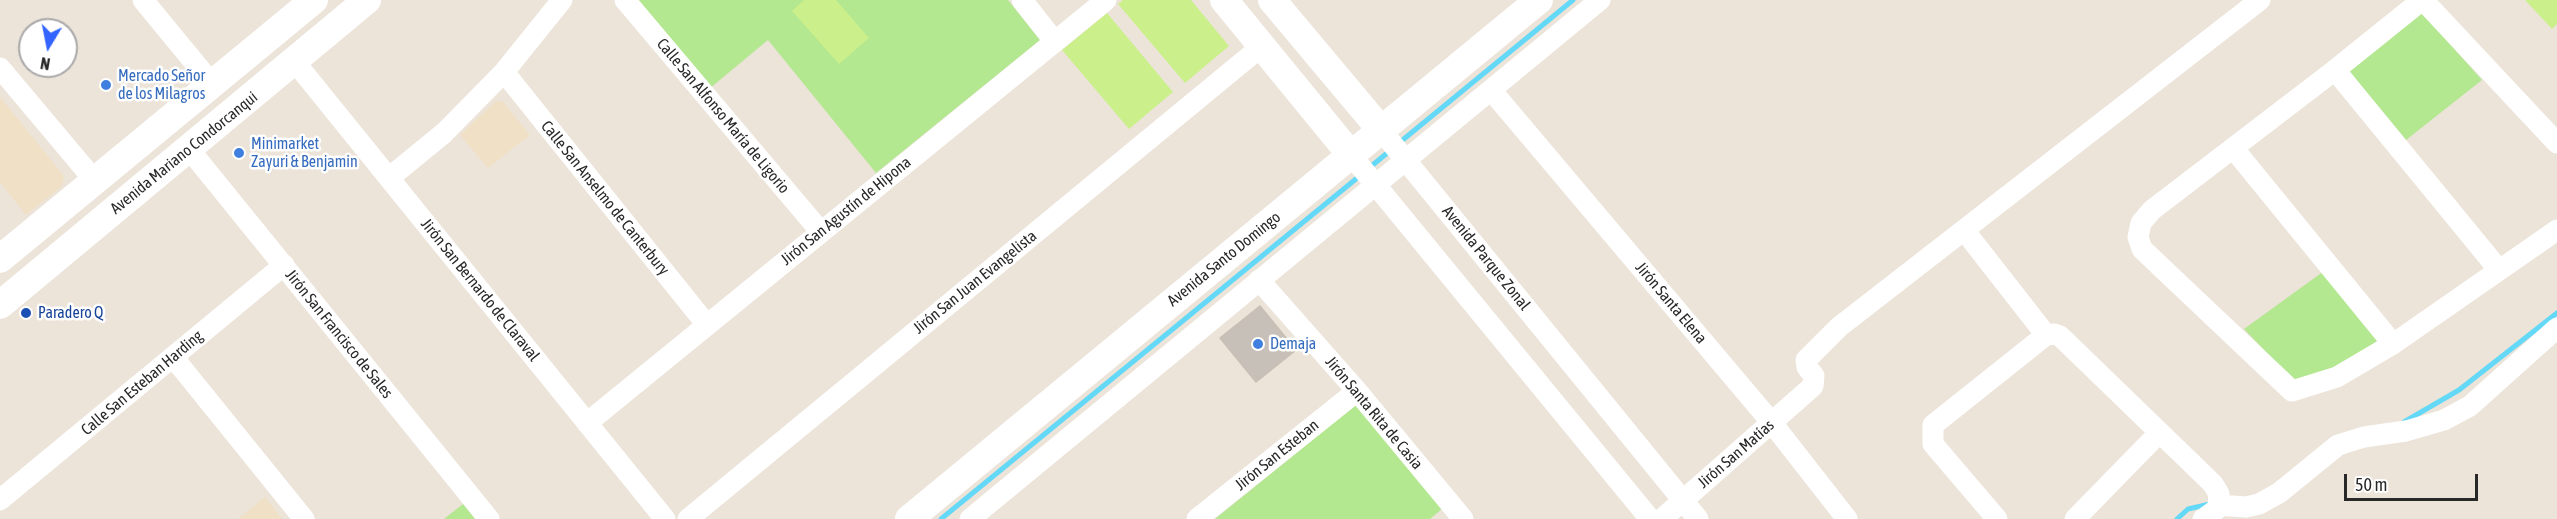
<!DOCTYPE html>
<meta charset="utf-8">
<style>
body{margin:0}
#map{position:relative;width:2557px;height:519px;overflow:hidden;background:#ece3d9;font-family:"Asap Condensed",sans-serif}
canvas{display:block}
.north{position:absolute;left:18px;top:18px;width:60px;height:60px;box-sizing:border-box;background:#fff;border:2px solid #a9a9a9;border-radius:50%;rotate:190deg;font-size:16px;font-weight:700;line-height:24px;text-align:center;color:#282828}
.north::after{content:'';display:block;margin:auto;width:21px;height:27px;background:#3364ff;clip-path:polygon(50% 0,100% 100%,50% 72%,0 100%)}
.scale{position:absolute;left:2344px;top:474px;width:134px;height:27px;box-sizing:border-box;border:3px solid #282828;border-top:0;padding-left:8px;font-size:18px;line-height:21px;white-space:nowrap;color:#282828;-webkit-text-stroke:4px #fff;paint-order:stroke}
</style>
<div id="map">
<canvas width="2557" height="519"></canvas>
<div class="north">N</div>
<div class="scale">50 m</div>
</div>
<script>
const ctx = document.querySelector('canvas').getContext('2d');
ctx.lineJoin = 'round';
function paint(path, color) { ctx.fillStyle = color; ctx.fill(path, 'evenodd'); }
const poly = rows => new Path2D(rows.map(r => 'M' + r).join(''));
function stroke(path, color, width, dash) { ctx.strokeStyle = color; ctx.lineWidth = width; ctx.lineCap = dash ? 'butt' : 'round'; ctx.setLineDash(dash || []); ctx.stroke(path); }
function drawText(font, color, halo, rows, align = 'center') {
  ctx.font = font + ' "Asap Condensed",sans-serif'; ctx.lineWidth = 5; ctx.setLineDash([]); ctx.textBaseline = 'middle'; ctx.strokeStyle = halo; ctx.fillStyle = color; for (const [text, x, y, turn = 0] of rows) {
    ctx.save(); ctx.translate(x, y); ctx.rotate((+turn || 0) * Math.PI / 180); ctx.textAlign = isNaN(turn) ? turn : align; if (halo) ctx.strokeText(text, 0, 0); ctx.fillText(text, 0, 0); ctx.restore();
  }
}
paint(poly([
 [0,97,64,176,62,186,26,215,0,182],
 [496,101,503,102,530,135,488,168,460,135],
 [265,497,282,519,238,519]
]), '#f0e0c6');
paint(poly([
 [634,0,1008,0,1040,40,876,173,768,40,709,89],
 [2422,13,2482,80,2406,140,2348,72],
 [2324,271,2379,342,2370,350,2316,377,2293,380,2244,329],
 [1357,404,1443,508,1430,519,1215,519],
 [463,504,475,519,444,519]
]), '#b3e790');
paint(poly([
 [804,0,836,0,869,38,839,64,792,11],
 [1123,0,1191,0,1229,46,1185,83,1118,4],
 [2525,0,2557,0,2557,24,2552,29],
 [1107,13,1173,92,1129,129,1062,50]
]), '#cbf08b');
stroke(poly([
 [1399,143,1573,0],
 [1369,168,1392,149],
 [2404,422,2459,390,2557,313],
 [941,519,1362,174],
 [2177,519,2188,509,2210,504]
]), '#63d8f7', 5);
const building = poly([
 [1260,306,1296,350,1256,382,1220,338,1260,306]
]);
paint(building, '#c7c0b9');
stroke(building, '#c7bfb3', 1.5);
stroke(poly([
 [143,0,213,85],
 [625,0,821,232],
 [1022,0,1055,42],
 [2422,0,2335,70,2152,210,2141,223,2138,237,2142,249,2292,391,2337,377,2393,344,2557,230],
 [2423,0,2557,143],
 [295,62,665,519],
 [0,68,95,181],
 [2335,70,2499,270],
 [504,72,707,325],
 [1491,90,1772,423,1847,519],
 [1381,130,1698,519],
 [2233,148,2393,344],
 [189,149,489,519],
 [1351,155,1650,519],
 [389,178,444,133,504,72,562,0],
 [1964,230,2046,335],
 [1259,280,1357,391,1463,519],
 [173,357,304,519],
 [587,423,1106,0],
 [0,500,284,265],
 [2218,505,2246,507,2259,504,2279,493,2338,445,2364,437,2406,431,2444,420,2470,406,2557,328],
 [688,519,1262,46],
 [970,519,1600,0],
 [1197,519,1357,391],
 [1662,519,1813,386,1814,376,1807,367,1806,360,1839,327,2260,0],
 [1997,519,1933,444,1933,425,2046,335,2054,334,2060,336,2213,484,2219,494,2218,505,2217,509,2203,519],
 [2075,519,2159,433]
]), '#fff', 21);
stroke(poly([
 [1224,0,1351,155],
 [1272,0,1381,130],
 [0,259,314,0],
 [0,305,367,0],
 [909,519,1539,0]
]), '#fff', 28);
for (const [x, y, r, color] of [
 [106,85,6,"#3f7fe0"],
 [239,153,6,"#3f7fe0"],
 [26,313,6,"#1a4fb4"],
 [1258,344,6,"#3f7fe0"]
]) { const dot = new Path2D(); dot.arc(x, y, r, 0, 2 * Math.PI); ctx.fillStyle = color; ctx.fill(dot); stroke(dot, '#fff', 2); }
drawText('16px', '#366cbe', '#fff', [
 ["Mercado Señor",118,76],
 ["de los Milagros",118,94],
 ["Minimarket",251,144],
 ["Zayuri & Benjamin",251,162],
 ["Demaja",1270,344]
], 'left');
drawText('16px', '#282828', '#fff', [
 ["Calle San Alfonso María de Ligorio",723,116,50],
 ["Avenida Mariano Condorcanqui",184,153,-39],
 ["Calle San Anselmo de Canterbury",605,198,51],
 ["Jirón San Agustín de Hipona",846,211,-39],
 ["Avenida Parque Zonal",1486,258,51],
 ["Avenida Santo Domingo",1224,259,-39],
 ["Jirón San Juan Evangelista",975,282,-39],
 ["Jirón San Bernardo de Claraval",480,290,51],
 ["Jirón Santa Elena",1671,303,50],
 ["Jirón San Francisco de Sales",339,334,51],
 ["Calle San Esteban Harding",142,383,-40],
 ["Jirón Santa Rita de Casia",1374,413,50],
 ["Jirón San Matías",1736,454,-41],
 ["Jirón San Esteban",1277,455,-39]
]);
drawText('16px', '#164399', '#fff', [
 ["Paradero Q",38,313]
], 'left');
</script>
